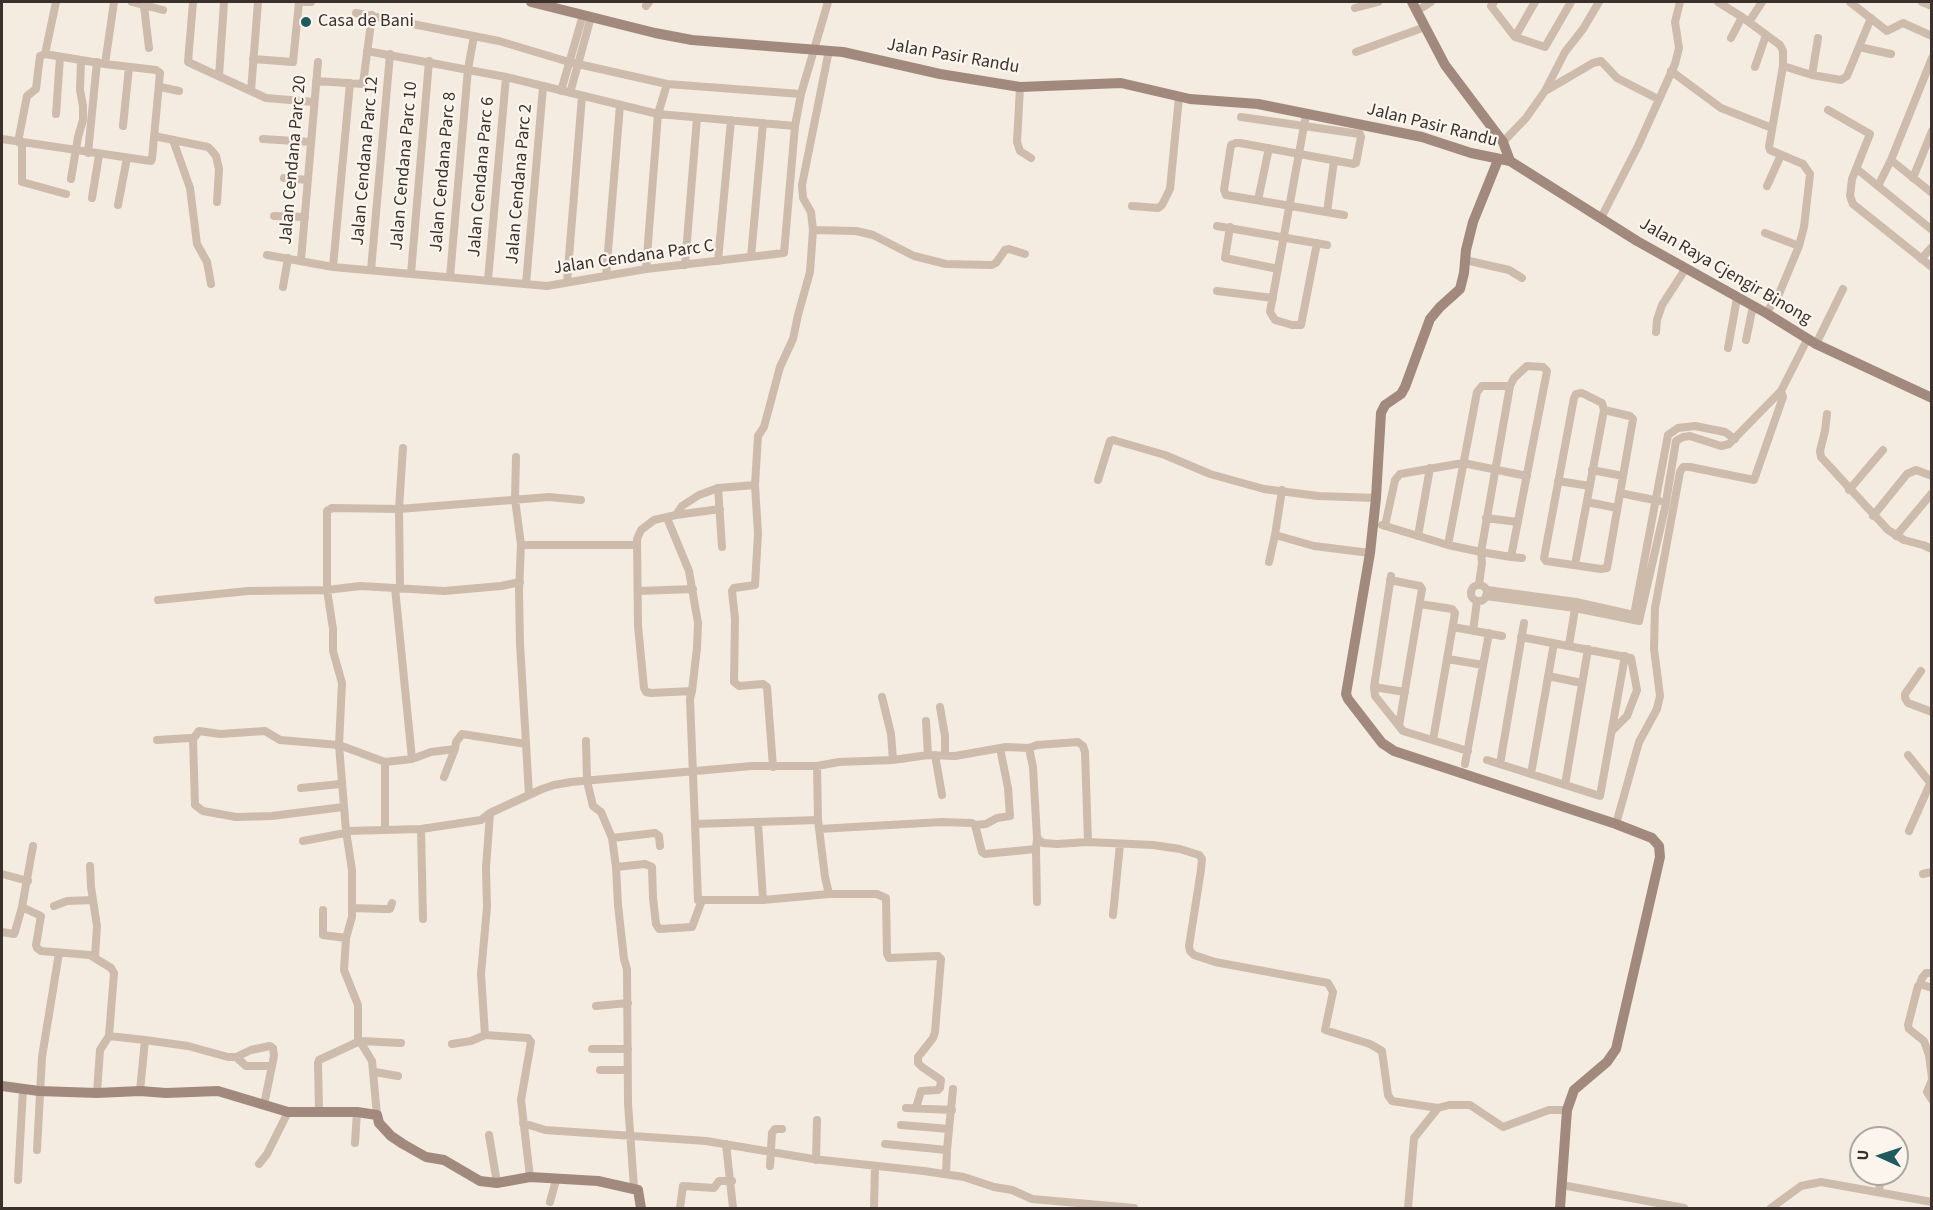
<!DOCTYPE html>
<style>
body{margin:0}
#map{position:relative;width:1933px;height:1210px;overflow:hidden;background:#f4ebe1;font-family:"Source Sans 3",sans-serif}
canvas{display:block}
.frame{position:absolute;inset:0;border:3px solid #3b302b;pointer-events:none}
.north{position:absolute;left:1849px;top:1126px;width:60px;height:60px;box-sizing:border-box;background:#fbf5ee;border:2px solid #aea6a0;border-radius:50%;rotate:273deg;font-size:16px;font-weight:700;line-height:24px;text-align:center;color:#3b302b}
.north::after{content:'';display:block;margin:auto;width:21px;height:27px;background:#1f5a5e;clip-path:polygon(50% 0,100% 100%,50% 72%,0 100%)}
</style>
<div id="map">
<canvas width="1933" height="1210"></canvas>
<div class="frame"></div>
<div class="north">U</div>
</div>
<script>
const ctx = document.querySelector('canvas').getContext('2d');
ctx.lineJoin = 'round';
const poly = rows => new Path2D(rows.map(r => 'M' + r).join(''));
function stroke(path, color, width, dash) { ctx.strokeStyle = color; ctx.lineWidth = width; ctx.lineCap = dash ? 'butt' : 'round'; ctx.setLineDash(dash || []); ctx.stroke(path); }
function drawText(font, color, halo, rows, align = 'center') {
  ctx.font = font + ' "Source Sans 3",sans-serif'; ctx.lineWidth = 4.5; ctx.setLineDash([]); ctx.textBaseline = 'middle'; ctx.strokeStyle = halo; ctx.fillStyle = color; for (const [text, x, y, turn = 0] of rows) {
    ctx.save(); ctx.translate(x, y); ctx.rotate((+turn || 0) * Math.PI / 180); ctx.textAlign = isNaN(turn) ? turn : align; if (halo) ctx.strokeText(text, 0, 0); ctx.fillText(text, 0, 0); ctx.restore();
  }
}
stroke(poly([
 [132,2,163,10],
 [193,2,188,62,266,98,314,102],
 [301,2,311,2],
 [1494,2,1491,6,1515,37,1545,47,1571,2],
 [1718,2,1742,17,1780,45,1783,51,1783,66,1769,147,1770,150,1803,164,1810,174,1804,227,1799,246,1779,294,1766,313],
 [1850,2,1887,31,1903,23,1932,36],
 [1922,2,1932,6],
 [144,6,149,48],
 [646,6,649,2],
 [1355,8,1378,2],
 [1417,11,1431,2],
 [356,13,499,41,569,62,667,84,801,94],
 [1749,22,1762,2],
 [1515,37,1535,2],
 [1731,38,1742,17],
 [1859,47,1871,18],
 [367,51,506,77,658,114,795,126],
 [1356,52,1425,27],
 [45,54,56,2],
 [253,59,293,62,299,2],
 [1783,66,1812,75,1841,80,1847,76,1859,47,1891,54],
 [1755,67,1766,35],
 [1671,71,1721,108,1772,128],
 [1812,75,1818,38],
 [219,76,224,2],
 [316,81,363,84,372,15],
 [160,87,179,91],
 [1020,87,1017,142,1020,151,1031,158],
 [1547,90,1593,63,1601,61,1617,78,1658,99],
 [251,91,258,2],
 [561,91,583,15],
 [570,93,591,17],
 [1828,110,1870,134,1852,179,1850,196,1853,204,1932,267],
 [56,114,60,57],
 [1306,115,1270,312,1275,320,1292,325,1301,325,1317,243],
 [1241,117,1360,134,1361,137,1356,163,1354,164,1240,143,1236,143,1231,145,1224,190,1226,195,1344,215],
 [123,126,129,67],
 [154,136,208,147,212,151,216,156,219,169,217,202],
 [2,139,151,161,152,159,160,73,156,70,105,64],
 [263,139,311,142],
 [173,140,190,188,197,244,207,262,211,284],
 [18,142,27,96,36,89,40,56,45,54,105,64,114,2],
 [1503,142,1526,118,1545,91,1565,52,1583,29,1599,2],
 [22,143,22,182,66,194],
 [88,153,97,62],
 [1891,160,1932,193],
 [1857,169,1932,230],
 [284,178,308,180],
 [1913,178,1932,131],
 [71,179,78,137,83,120,83,106,80,90,81,61],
 [1767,186,1781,155],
 [1878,186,1891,160,1932,58],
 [92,198,99,155],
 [1258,200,1269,148],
 [118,205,127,158],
 [1132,206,1158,208,1162,205,1170,189,1179,97],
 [1327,212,1334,161],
 [274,216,305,217],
 [1601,218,1638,146,1675,64,1679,48,1675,22,1680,2],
 [1217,226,1327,245],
 [1230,227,1225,258,1278,269],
 [813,230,856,231,873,235,914,256,946,264,992,265,996,263,1005,250,1009,249,1025,254],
 [1765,233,1799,246],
 [267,255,333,267,547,286,646,269,784,253,795,126,801,94,828,2],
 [751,257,763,123],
 [1921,259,1932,247],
 [301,260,318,62],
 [1465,260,1509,270,1522,278],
 [718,261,731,120],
 [685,265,697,118],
 [333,267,350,83],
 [646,269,658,114,667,84],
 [371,270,390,54],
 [411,274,429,61],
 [606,276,620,105],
 [450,277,468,69,474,36],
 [488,280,506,77],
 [567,282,582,96],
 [526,284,543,87],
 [283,287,288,258],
 [1217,291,1273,298],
 [1656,332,1657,320,1662,305,1686,268],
 [1746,340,1753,306],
 [1816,344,1843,289],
 [1728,348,1737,298],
 [1827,414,1825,431,1820,451,1821,457,1888,530,1904,540,1923,545,1932,549],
 [1592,470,1623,476],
 [1098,480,1110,441,1113,440,1165,455,1210,474,1264,489,1318,496,1376,498],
 [1558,481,1590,486],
 [755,485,758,534,755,585,734,588,732,591,735,619,734,682,739,686,763,684,767,687,773,767],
 [718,488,722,547],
 [1282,490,1275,535,1314,546,1370,553],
 [1849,490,1883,450],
 [1620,493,1659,501],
 [1587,502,1617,508],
 [676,515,720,509],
 [1873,516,1907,474,1916,470,1932,476],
 [667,518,689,571,698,623,697,648,692,691],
 [1486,518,1518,522],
 [1382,525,1448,545,1481,552,1482,563,1479,584],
 [1385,526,1395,480,1400,474,1463,463,1527,476],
 [1418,536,1430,468],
 [1896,536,1932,493],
 [521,545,637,545],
 [1448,545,1477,392,1482,386,1510,386],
 [1511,557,1547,371,1543,367,1527,366,1514,378,1510,386,1481,552,1511,557,1522,558],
 [1269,562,1275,535],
 [1575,565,1604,410,1602,403,1582,393,1576,394,1574,398,1544,558,1546,561,1601,569,1607,568,1633,419,1630,416,1604,410],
 [1391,576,1374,687,1375,696,1403,731,1468,751],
 [1390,580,1420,586,1422,589,1399,726],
 '1471 593a8 8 0 1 1 16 0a8 8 0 1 1-16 0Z',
 [400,588,399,509,403,448],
 [1487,590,1576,602,1634,615,1668,435,1678,428,1695,426,1725,432,1735,439],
 [638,591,693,589],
 [1486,596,1575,608,1639,621,1665,508,1676,441,1683,437,1690,436,1721,446,1729,444,1781,391,1808,338],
 [158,600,248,591,327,590,360,586,395,588],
 [1420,604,1452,609,1455,613,1433,740],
 [1453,627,1502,636],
 [1473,631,1477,601],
 [1521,637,1631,658,1637,690,1627,716,1612,731],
 [1569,645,1576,603],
 [1448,659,1483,665],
 [1921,671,1905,694,1905,698,1908,703,1932,712],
 [1548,676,1582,683],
 [1374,687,1405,692],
 [882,697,891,734,893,760],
 [940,707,945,736,945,755],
 [926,721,928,755],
 [193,739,199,731,220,734,265,731,280,740,339,745,385,762,412,759],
 [157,740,190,738,193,739,195,805,203,811,236,817,272,816,343,807],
 [586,741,587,781,593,806,601,812,612,838,616,867,618,905,624,959,627,969,628,1103,634,1188],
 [526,744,529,795],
 [1029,748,1037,745,1078,742,1083,746,1085,752,1088,842],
 [455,749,431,752,412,759,395,588,444,591,501,586,520,582],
 [935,755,942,795],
 [1908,755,1932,785],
 [1487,760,1600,796,1625,656],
 [385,762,385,830],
 [1465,764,1489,633],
 [1500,764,1524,623],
 [817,766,818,820,825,877,829,894,877,894,886,898,887,954,889,958,938,956,941,959,935,1032,933,1038,918,1057,918,1063,922,1067,941,1080,940,1088,938,1090,921,1091,916,1108],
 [1531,774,1554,643],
 [444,777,455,749,456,742,462,734,526,744,520,644,519,590,521,545,515,499,516,457],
 [1565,785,1588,649],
 [301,788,340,784],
 [758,823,763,900,698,900,690,699,692,691,651,693,646,692,644,688,638,626,637,539,641,530,654,520,676,515,682,506,699,495,718,488,755,485,758,436,764,427,780,367,793,339,798,315,810,272,813,230,811,212,803,198,802,185,829,50],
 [695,824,818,820],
 [1616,824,1639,742,1657,709,1660,696,1654,649,1655,608,1680,472,1683,467,1690,467,1754,480,1783,397,1781,391],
 [975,825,986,824,997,818,1010,816,1008,788,1000,748],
 [421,829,423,919],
 [819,829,942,822,972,823,975,825,982,852,985,854,1036,849,1037,838],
 [346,831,339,745,342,683,333,651,333,629,327,590,327,511,332,508,399,509,549,497,581,500],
 [1909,831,1930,784],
 [612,838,655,833,659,836,660,846],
 [303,841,345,833],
 [33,846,22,907,41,916,36,945,37,948,41,951,90,955,111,968,114,973,109,1036,100,1050,97,1093],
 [1036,849,1037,902],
 [90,866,91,887,93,900],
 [616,867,645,864,652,867,653,898,656,924,659,929,692,927,702,900],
 [2,874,28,881],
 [1923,874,1932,872],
 [763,900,829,894],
 [54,906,67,901,93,900,97,926,95,957],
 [352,908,384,909,390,909,392,903],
 [323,910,323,935,346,938,344,970,358,1005,358,1038,372,1061,377,1115],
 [1113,915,1120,844],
 [2,932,14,934,15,932,22,907],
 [346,938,352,917,352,870,346,831,421,829,481,820,490,813,542,789,554,785,571,782,752,766,817,766,839,762,893,760,928,755,955,756,1006,747,1029,748,1033,767,1037,838,1043,843,1057,844,1088,842,1153,845,1180,849,1199,855,1202,859,1201,870,1189,946,1190,951,1194,955,1215,962,1328,983,1333,992,1325,1030,1370,1044,1382,1051,1388,1095,1392,1101,1438,1108,1449,1105,1470,1105,1503,1127,1549,1110,1567,1110],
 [1920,984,1922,978,1926,973,1932,973],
 [1932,988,1920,984,1918,986,1908,1025,1909,1029,1924,1041,1929,1055,1932,1078],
 [596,1006,628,1003],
 [485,1035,528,1038,531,1042,521,1100,530,1177],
 [109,1036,145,1040],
 [452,1044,471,1041,485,1035,481,974,487,907,486,868,490,813],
 [592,1049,628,1049],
 [236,1057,246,1066,272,1066],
 [600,1070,627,1070],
 [375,1072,398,1076],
 [1932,1080,1927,1092,1932,1100],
 [140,1091,145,1040,188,1046,228,1057,236,1057,251,1050,270,1046,273,1048,274,1056,264,1105],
 [906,1108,952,1110],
 [319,1111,318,1063,319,1060,360,1041,401,1043],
 [523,1123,545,1130,706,1141,813,1159,924,1171,964,1177,994,1187,1012,1190,1032,1199,1134,1208],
 [901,1125,949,1129,947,1150],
 [949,1129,953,1089],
 [489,1135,497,1183],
 [355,1143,357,1112],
 [726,1144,733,1208],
 [885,1144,947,1150,946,1174],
 [37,1150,42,1057,59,953],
 [816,1160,817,1120],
 [259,1164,267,1154,288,1112],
 [770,1166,772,1133,775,1129,782,1129],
 [18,1180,23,1089],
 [1562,1185,1684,1208],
 [1879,1191,1881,1174],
 [550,1202,556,1180],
 [680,1208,683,1186,714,1188,719,1181,732,1181],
 [874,1208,875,1166],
 [1408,1208,1414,1138,1438,1108],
 [1771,1208,1801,1186,1821,1182,1932,1202]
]), '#cdbbac', 8);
stroke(poly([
 [531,2,655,33,692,40,843,52,940,74,1020,87,1121,83,1190,99,1258,104,1422,137,1471,153,1510,161,1637,241,1766,313,1816,344,1932,398],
 [1412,2,1445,65,1503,142,1510,161],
 [1498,160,1473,222,1466,250,1464,273,1460,289,1440,307,1430,319,1405,387,1401,394,1385,405,1381,413,1376,498,1370,553,1346,694,1348,699,1382,743,1394,751,1616,824,1652,838,1659,846,1660,857,1616,1049,1607,1062,1574,1090,1567,1110,1560,1208],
 [2,1086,39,1091,97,1093,140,1091,166,1093,218,1091,288,1112,357,1112,377,1115,379,1123,391,1136,403,1144,426,1157,444,1160,480,1181,497,1183,530,1177,598,1181,638,1190,641,1208]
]), '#a18a7d', 10);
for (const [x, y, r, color] of [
 [306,22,6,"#1f5a5e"]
]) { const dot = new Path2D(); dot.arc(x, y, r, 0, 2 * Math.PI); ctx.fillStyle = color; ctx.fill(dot); stroke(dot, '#fbf5ee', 2); }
drawText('18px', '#3b302b', '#fbf5ee', [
 ["Casa de Bani",318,22]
], 'left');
drawText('18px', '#3b302b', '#fbf5ee', [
 ["Jalan Pasir Randu",953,57,10],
 ["Jalan Pasir Randu",1432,126,14],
 ["Jalan Cendana Parc 20",294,160,-85],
 ["Jalan Cendana Parc 12",366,161,-85],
 ["Jalan Cendana Parc 10",405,166,-85],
 ["Jalan Cendana Parc 8",444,172,-85],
 ["Jalan Cendana Parc 6",482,177,-85],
 ["Jalan Cendana Parc 2",520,184,-85],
 ["Jalan Cendana Parc C",634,258,-8],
 ["Jalan Raya Cjengir Binong",1725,272,30]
]);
</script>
